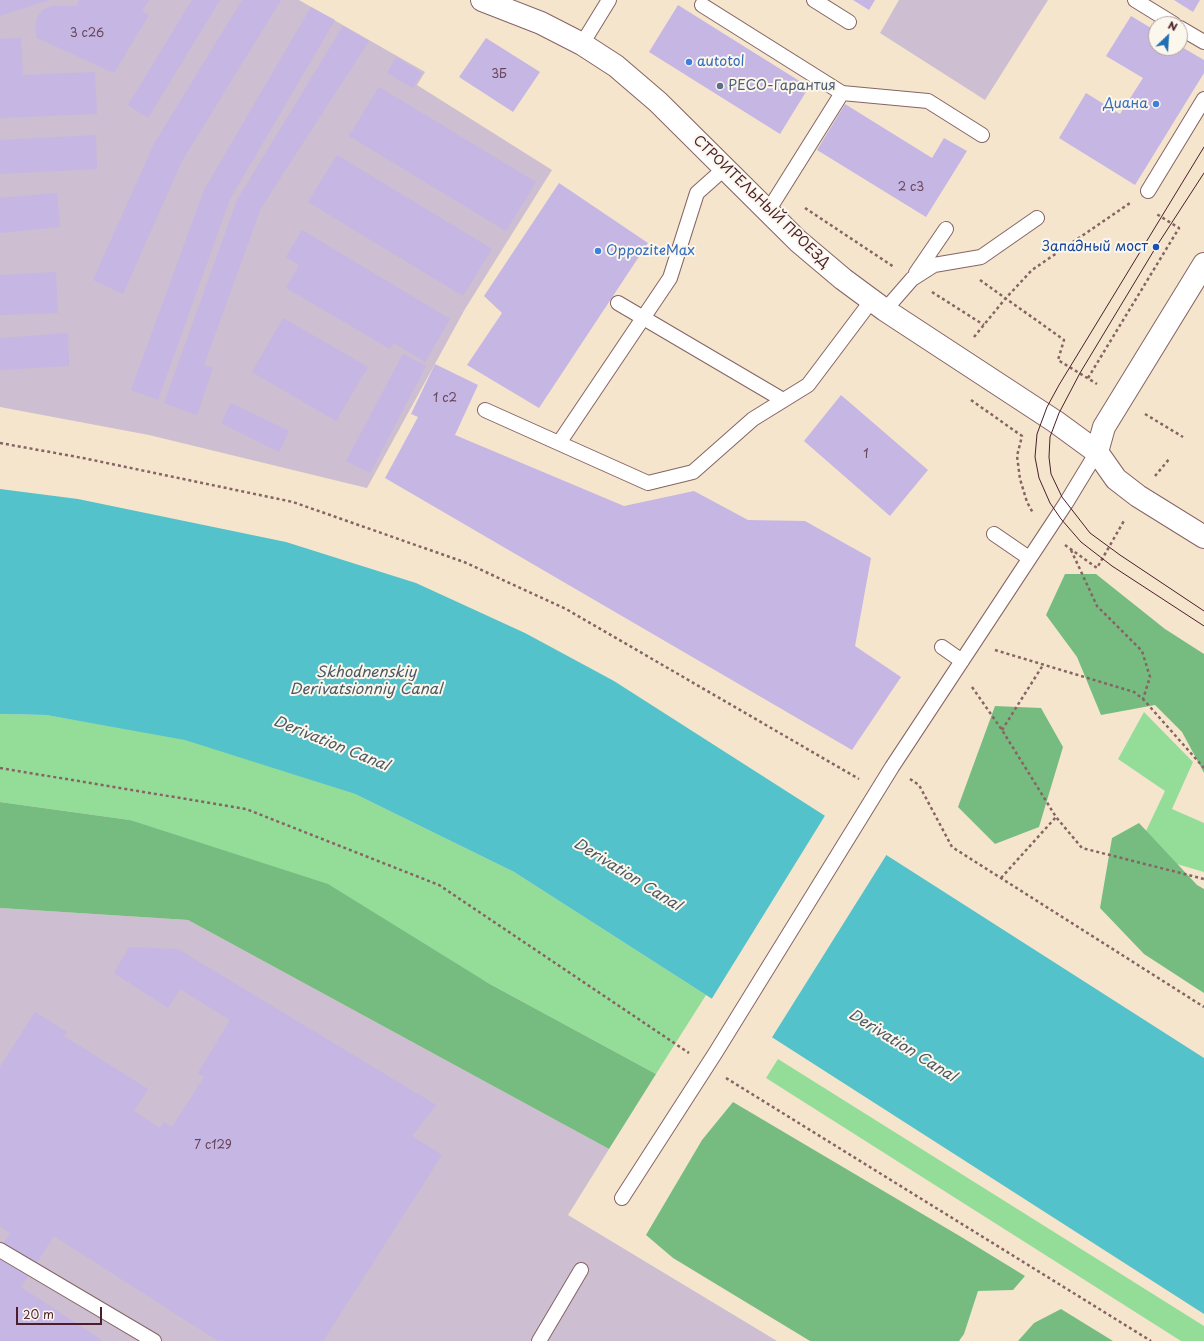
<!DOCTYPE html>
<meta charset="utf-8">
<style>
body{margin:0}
#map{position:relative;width:1204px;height:1341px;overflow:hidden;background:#f5e5cd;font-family:"Playpen Sans",sans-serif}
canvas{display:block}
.north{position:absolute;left:1148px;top:16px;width:40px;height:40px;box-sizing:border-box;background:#fbf7ec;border:1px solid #b4a19f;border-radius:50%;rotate:25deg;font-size:11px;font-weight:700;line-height:16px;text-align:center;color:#4a1f2b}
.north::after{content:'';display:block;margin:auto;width:14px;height:18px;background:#1f6fb2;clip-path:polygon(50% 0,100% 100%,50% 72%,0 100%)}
.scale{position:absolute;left:16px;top:1307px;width:86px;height:18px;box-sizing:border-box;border:2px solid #4a1f2b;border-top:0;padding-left:5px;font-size:12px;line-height:14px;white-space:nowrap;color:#4a1f2b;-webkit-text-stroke:3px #fbf7ec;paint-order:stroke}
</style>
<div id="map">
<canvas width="1204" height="1341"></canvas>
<div class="north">N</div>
<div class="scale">20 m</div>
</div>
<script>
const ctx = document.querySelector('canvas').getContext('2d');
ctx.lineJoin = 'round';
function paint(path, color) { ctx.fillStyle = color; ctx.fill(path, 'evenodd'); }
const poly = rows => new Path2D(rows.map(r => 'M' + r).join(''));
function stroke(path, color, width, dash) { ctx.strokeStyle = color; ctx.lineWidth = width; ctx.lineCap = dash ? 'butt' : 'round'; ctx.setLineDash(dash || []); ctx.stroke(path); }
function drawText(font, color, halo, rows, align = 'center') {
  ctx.font = font + ' "Playpen Sans",sans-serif'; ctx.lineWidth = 4; ctx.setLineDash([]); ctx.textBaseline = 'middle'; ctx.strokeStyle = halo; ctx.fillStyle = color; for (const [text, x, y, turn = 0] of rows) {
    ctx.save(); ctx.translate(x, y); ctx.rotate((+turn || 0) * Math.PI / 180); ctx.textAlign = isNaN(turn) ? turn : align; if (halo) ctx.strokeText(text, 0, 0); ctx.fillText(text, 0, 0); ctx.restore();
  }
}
paint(poly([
 [0,0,299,0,425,72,417,85,552,170,465,309,367,488,149,435,0,407],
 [899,0,1048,0,985,100,880,33],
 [0,908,188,920,609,1149,568,1215,777,1341,0,1341]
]), '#cdbed2');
paint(poly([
 [1144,712,1193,762,1172,809,1204,823,1204,872,1136,852,1165,791,1118,759],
 [0,714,46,715,185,739,355,794,514,872,706,995,656,1074,488,983,130,820,0,802],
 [778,1059,1204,1326,1204,1341,1181,1341,766,1078]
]), '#93dd99');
paint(poly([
 [1065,574,1096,574,1165,629,1204,654,1204,773,1182,732,1155,705,1101,715,1077,657,1046,615],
 [995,706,1041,708,1063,747,1039,827,995,844,958,807],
 [0,802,130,820,328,884,488,983,656,1074,609,1149,188,920,0,908],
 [1139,823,1197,885,1204,889,1204,993,1144,954,1100,908,1112,838],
 [733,1102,963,1238,1025,1276,1013,1290,978,1291,964,1334,959,1341,810,1341,673,1258,646,1235,702,1140],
 [1061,1309,1113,1341,1018,1341,1034,1323]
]), '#76bc81');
paint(poly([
 [0,489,78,499,286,542,416,583,525,633,614,681,1204,1058,1204,1314,514,872,355,794,185,740,46,715,0,714]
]), '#54c2ca');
paint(poly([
 [826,814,887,854,771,1039,711,1000]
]), '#f5e5cd');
paint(poly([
 [0,0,49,0,0,16],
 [79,0,149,0,142,11,149,15,114,73,37,38,35,29,37,18,42,10,52,6,77,6],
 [192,0,220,0,148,118,128,105],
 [242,0,281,0,182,161,123,294,93,280,154,144],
 [853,0,875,0,869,10],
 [1174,0,1200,0,1193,12],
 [678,5,809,87,780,134,649,52],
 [311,7,335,20,230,199,158,400,131,390,204,190],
 [1131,16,1156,31,1156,48,1180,48,1180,46,1204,60,1204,73,1135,185,1059,138,1086,93,1120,114,1143,78,1106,56],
 [343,26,369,41,261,208,204,365,213,368,197,415,164,403,237,200],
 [21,38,23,75,95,72,97,114,0,118,0,39],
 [486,38,540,72,513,112,459,77],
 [396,57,422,73,413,88,387,73],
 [379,87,536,182,506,231,349,136],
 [845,104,932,158,944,138,967,151,926,217,817,150],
 [96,135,97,169,0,174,0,140],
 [337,155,492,249,463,296,308,202],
 [559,183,648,243,539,408,467,365,502,313,484,296],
 [57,193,60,227,0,233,0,198],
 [302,230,450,319,425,362,394,343,390,349,286,288,299,265,286,257],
 [56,272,58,313,0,315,0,275],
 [283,318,368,367,336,421,252,372],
 [68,333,69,366,0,370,0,338],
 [403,354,426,366,370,473,346,461],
 [435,364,478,385,455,435,624,506,694,491,748,520,805,521,871,558,855,646,901,677,852,750,385,478,418,417,411,414],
 [841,395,928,470,890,516,804,441],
 [231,403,289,431,279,452,221,423],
 [129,947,178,949,436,1105,412,1136,442,1155,323,1341,218,1341,54,1236,21,1287,103,1341,0,1341,0,1248,10,1233,0,1226,0,1067,35,1012,67,1032,64,1036,148,1089,134,1111,160,1128,164,1122,172,1127,204,1077,198,1073,230,1020,180,989,168,1008,114,973]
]), '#c6b6e3');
const lane = poly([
 [814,0,849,22],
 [1135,0,1174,24],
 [702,5,842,93,768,211],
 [1180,28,1204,42],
 [582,44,609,0],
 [842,93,928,101,982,135],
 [1148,191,1204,99],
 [916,273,946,229],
 [618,303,783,400],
 [885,310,912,279,934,265,981,257,1037,218],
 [485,410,648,483,693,472,753,419,808,385,872,300],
 [559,443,670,278,697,193,725,168],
 [994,534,1029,558],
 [942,647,962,661],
 [622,1198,716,1052,892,767,1066,503,1097,452],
 [0,1250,154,1341],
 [539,1341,581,1270]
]);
const secondary = poly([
 [482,0,541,23,582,44,616,66,658,102,798,241,843,279,885,310,1056,422,1097,452,1116,479,1138,496,1204,537],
 [1097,452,1104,427,1204,264]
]);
stroke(lane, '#866464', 16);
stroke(secondary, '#866464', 24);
stroke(poly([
 [805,208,894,267],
 [980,280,1064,340,1058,360,1097,384],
 [932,292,984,325],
 [974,337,1005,299,1032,270,1130,203],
 [1088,378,1179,228,1155,213],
 [971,400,1022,436,1017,456,1020,479,1027,502,1033,513],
 [1145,414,1183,437],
 [0,443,83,458,293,502,464,562,566,609,859,779],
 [1155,476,1170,458],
 [1065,545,1097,568,1125,519],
 [1071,550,1097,606,1142,651,1150,677,1143,699],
 [995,650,1134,692,1143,699,1204,768],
 [972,687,1002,730,1056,817,1082,848,1204,879],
 [1002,730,1043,665],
 [0,768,246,809,439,885,689,1053],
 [910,779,919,785,952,847,1204,1007],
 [1001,878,1056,817],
 [726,1078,1151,1341]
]), '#866464', 2.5, [3, 3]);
stroke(lane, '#fff', 14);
stroke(secondary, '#fff', 22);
stroke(poly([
 [1204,147,1059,385,1047,407,1037,434,1035,457,1039,478,1050,503,1061,519,1081,542,1112,566,1204,626],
 [1204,173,1156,247,1080,373,1059,413,1050,437,1049,457,1051,474,1062,497,1090,533,1120,555,1204,611]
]), '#4a1f2b', 1);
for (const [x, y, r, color] of [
 [689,62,4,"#3f7fe0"],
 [720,86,4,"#5c6f8a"],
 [1156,104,4,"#3f7fe0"],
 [1156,247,4,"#1a4fb4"],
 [598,251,4,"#3f7fe0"]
]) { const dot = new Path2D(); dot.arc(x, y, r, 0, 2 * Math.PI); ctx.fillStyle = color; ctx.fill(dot); stroke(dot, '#fbf7ec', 1.5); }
drawText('12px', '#694559', null, [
 ["3 с26",87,34],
 ["3Б",499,75],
 ["2 с3",911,188],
 ["1 с2",445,399],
 ["1",866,455],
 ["7 с129",213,1146]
]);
drawText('14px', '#366cbe', '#fbf7ec', [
 ["autotol",697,62],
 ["Диана",1148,104,"right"],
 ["OppoziteMax",606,251]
], 'left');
drawText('14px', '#4e5e75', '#fbf7ec', [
 ["РЕСО-Гарантия",728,86]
], 'left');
drawText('14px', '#4a1f2b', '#fbf7ec', [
 ["СТРОИТЕЛЬНЫЙ ПРОЕЗД",761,202,44]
]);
drawText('14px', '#164399', '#fbf7ec', [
 ["Западный мост",1148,247]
], 'right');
drawText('italic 15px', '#4e5863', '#fbf7ec', [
 ["Skhodnenskiy",366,673],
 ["Derivatsionniy Canal",366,690],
 ["Derivation Canal",331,744,22],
 ["Derivation Canal",627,875,32],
 ["Derivation Canal",902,1046,32]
]);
</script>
